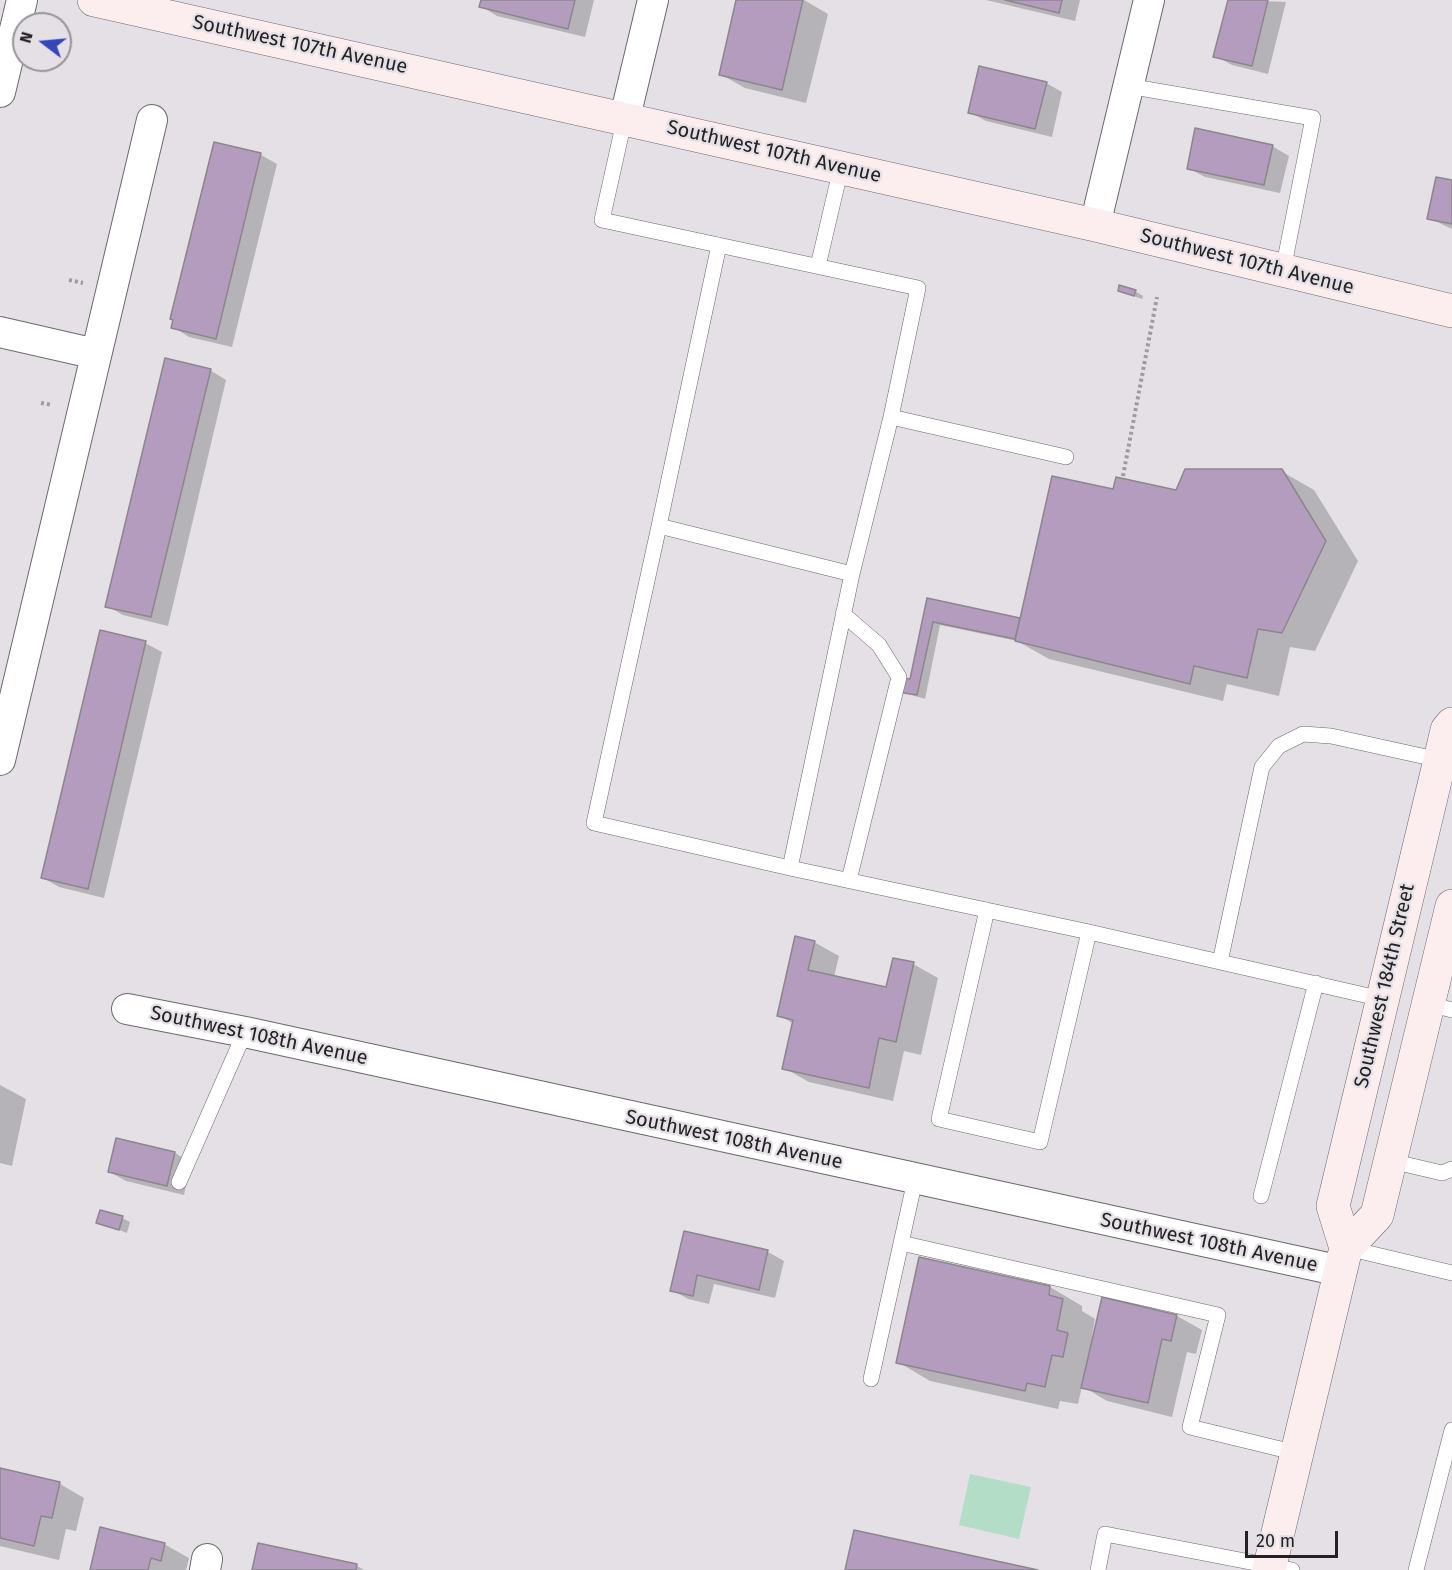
<!DOCTYPE html>
<style>
body{margin:0}
#map{position:relative;width:1452px;height:1570px;overflow:hidden;background:#e4e0e6;font-family:"Fira Sans",sans-serif}
canvas{display:block}
.north{position:absolute;left:12px;top:12px;width:60px;height:60px;box-sizing:border-box;background:#e4e0e6;border:2px solid #979498;border-radius:50%;rotate:286deg;font-size:16px;font-weight:700;line-height:24px;text-align:center;color:#232123}
.north::after{content:'';display:block;margin:auto;width:21px;height:27px;background:#3347b9;clip-path:polygon(50% 0,100% 100%,50% 72%,0 100%)}
.scale{position:absolute;left:1245px;top:1531px;width:93px;height:27px;box-sizing:border-box;border:3px solid #232123;border-top:0;padding-left:8px;font-size:18px;line-height:21px;white-space:nowrap;color:#232123;-webkit-text-stroke:4px #e4e0e6;paint-order:stroke}
</style>
<div id="map">
<canvas width="1452" height="1570"></canvas>
<div class="north">N</div>
<div class="scale">20 m</div>
</div>
<script>
const ctx = document.querySelector('canvas').getContext('2d');
ctx.lineJoin = 'round';
function paint(path, color) { ctx.fillStyle = color; ctx.fill(path, 'evenodd'); }
const poly = rows => new Path2D(rows.map(r => 'M' + r).join(''));
function stroke(path, color, width, dash) { ctx.strokeStyle = color; ctx.lineWidth = width; ctx.lineCap = dash ? 'butt' : 'round'; ctx.setLineDash(dash || []); ctx.stroke(path); }
function drawText(font, color, halo, rows, align = 'center') {
  ctx.font = font + ' "Fira Sans",sans-serif'; ctx.lineWidth = 4.5; ctx.setLineDash([]); ctx.textBaseline = 'middle'; ctx.strokeStyle = halo; ctx.fillStyle = color; for (const [text, x, y, turn = 0] of rows) {
    ctx.save(); ctx.translate(x, y); ctx.rotate((+turn || 0) * Math.PI / 180); ctx.textAlign = isNaN(turn) ? turn : align; if (halo) ctx.strokeText(text, 0, 0); ctx.fillText(text, 0, 0); ctx.restore();
  }
}
paint(poly([
 [970,1474,1031,1487,1019,1539,959,1525]
]), '#b4ddc8');
paint(poly([
 [482,0,594,0,585,37,497,16,481,6],
 [738,0,804,0,828,14,806,103,745,88,720,74],
 [986,0,1080,0,1075,21],
 [1229,0,1286,2,1268,74,1232,65,1215,56],
 [1046,83,1062,92,1052,137,986,121,969,112],
 [1272,146,1289,156,1280,193,1205,177,1188,168],
 [261,155,277,164,232,347,189,337,173,327,174,320],
 [1452,182,1452,229,1429,218],
 [1119,291,1135,291,1143,296,1142,299],
 [210,370,226,380,168,626,123,615,107,606],
 [1281,471,1314,490,1358,561,1315,651,1290,647,1279,696,1227,684,1223,701,1049,659,1017,641,940,625,925,699,898,691,911,681,928,600,1021,620,1114,491,1177,492],
 [145,643,162,652,104,898,59,887,43,878],
 [814,942,839,956,834,977,888,988,913,964,938,978,921,1055,904,1051,893,1101,809,1082,784,1068,794,1024,779,1015],
 [0,1085,26,1099,12,1166,0,1163],
 [118,1139,175,1153,191,1163,184,1195,126,1181,110,1172],
 [122,1218,130,1222,127,1233,98,1222],
 [685,1233,768,1252,784,1261,775,1298,714,1284,709,1304,688,1299,672,1290],
 [1050,1287,1082,1306,1082,1311,1095,1319,1092,1336,1094,1337,1103,1299,1177,1316,1202,1330,1196,1354,1187,1352,1172,1417,1107,1401,1082,1386,1078,1404,1060,1401,1058,1409,930,1381,898,1362],
 [0,1470,60,1484,84,1498,76,1531,66,1529,59,1560,0,1546],
 [164,1544,189,1558,186,1570,91,1570],
 [357,1566,364,1570,254,1570]
]), '#0003');
const building = poly([
 [481,0,575,0,568,29,479,7,481,0],
 [736,0,803,0,782,90,719,75,736,0],
 [1005,0,1062,0,1059,13,1005,0],
 [1228,0,1268,0,1252,66,1213,57,1228,0],
 [979,66,1047,82,1035,129,968,113,979,66],
 [1195,128,1273,145,1264,185,1187,169,1195,128],
 [214,142,261,153,216,339,171,328,173,320,170,319,214,142],
 [1436,177,1452,180,1452,224,1427,219,1436,177],
 [1119,285,1136,290,1134,296,1118,291,1119,285],
 [165,358,211,369,151,617,105,607,165,358],
 [1185,469,1282,469,1326,541,1282,633,1258,629,1247,678,1194,666,1190,684,1015,641,1052,476,1113,489,1116,477,1176,490,1185,469],
 [927,598,1020,618,1015,639,933,622,917,695,897,692,900,677,910,679,927,598],
 [100,630,146,641,88,889,41,878,100,630],
 [795,936,815,941,808,970,886,987,893,958,914,962,896,1042,879,1038,869,1088,782,1069,793,1020,777,1016,795,936],
 [116,1138,175,1152,167,1186,108,1172,116,1138],
 [100,1210,123,1216,119,1230,96,1223,100,1210],
 [684,1231,768,1250,759,1290,697,1275,693,1296,670,1291,684,1231],
 [919,1257,1050,1286,1049,1295,1063,1299,1057,1330,1068,1333,1063,1357,1052,1355,1045,1387,1027,1383,1025,1391,896,1363,919,1257],
 [1102,1297,1177,1315,1171,1341,1162,1339,1148,1403,1081,1388,1102,1297],
 [0,1468,60,1482,52,1518,41,1516,34,1546,0,1538,0,1468],
 [100,1527,165,1543,161,1561,151,1558,148,1570,90,1570,100,1527],
 [854,1530,1038,1570,845,1570,854,1530],
 [258,1543,357,1564,356,1570,252,1570,258,1543]
]);
paint(building, '#b49cbe');
stroke(building, '#8b878d', 1.5);
const lane = poly([
 [1128,86,1313,118,1283,270],
 [625,117,602,220,918,288,891,417,852,574],
 [818,266,841,168],
 [891,417,1066,457],
 [659,526,719,245],
 [843,614,879,645,899,677,849,880],
 [790,868,852,574,659,526,594,823,790,868,1089,932,1382,999],
 [987,910,939,1119,1040,1142,1089,932],
 [1220,962,1262,767,1279,746,1303,734,1331,736,1440,760],
 [1429,1004,1452,1010],
 [1391,1161,1442,1173,1452,1169],
 [179,1182,245,1032],
 [1261,1196,1316,983],
 [901,1243,1218,1315,1190,1427,1297,1453],
 [1347,1248,1452,1273],
 [871,1379,915,1180],
 [1098,1570,1105,1534,1292,1570],
 [1416,1570,1452,1430]
]);
const street = poly([
 [0,92,22,0],
 [625,117,653,0],
 [1095,225,1149,0],
 [0,332,96,354],
 [0,760,152,120],
 [127,1009,245,1032,1341,1271],
 [205,1570,207,1559]
]);
const secondary = poly([
 [94,0,1095,225,1452,311],
 [1346,1248,1333,1206,1440,760,1447,730,1452,724],
 [1269,1570,1346,1248,1377,1215,1452,906]
]);
stroke(lane, '#6c686e', 16);
stroke(street, '#6c686e', 32);
stroke(secondary, '#6c686e', 34);
stroke(poly([
 [69,280,83,283],
 [41,403,52,405],
 [1123,476,1157,297]
]), '#9e9a9f', 4, [3, 3]);
stroke(lane, '#fff', 15);
stroke(street, '#fff', 30);
stroke(secondary, '#fceeef', 33);
drawText('20px', '#232123', '#e4e0e6', [
 ["Southwest 107th Avenue",300,45,12],
 ["Southwest 107th Avenue",774,152,13],
 ["Southwest 107th Avenue",1247,262,14],
 ["Southwest 184th Street",1385,986,-77],
 ["Southwest 108th Avenue",259,1036,12],
 ["Southwest 108th Avenue",734,1140,12],
 ["Southwest 108th Avenue",1209,1243,12]
]);
</script>
